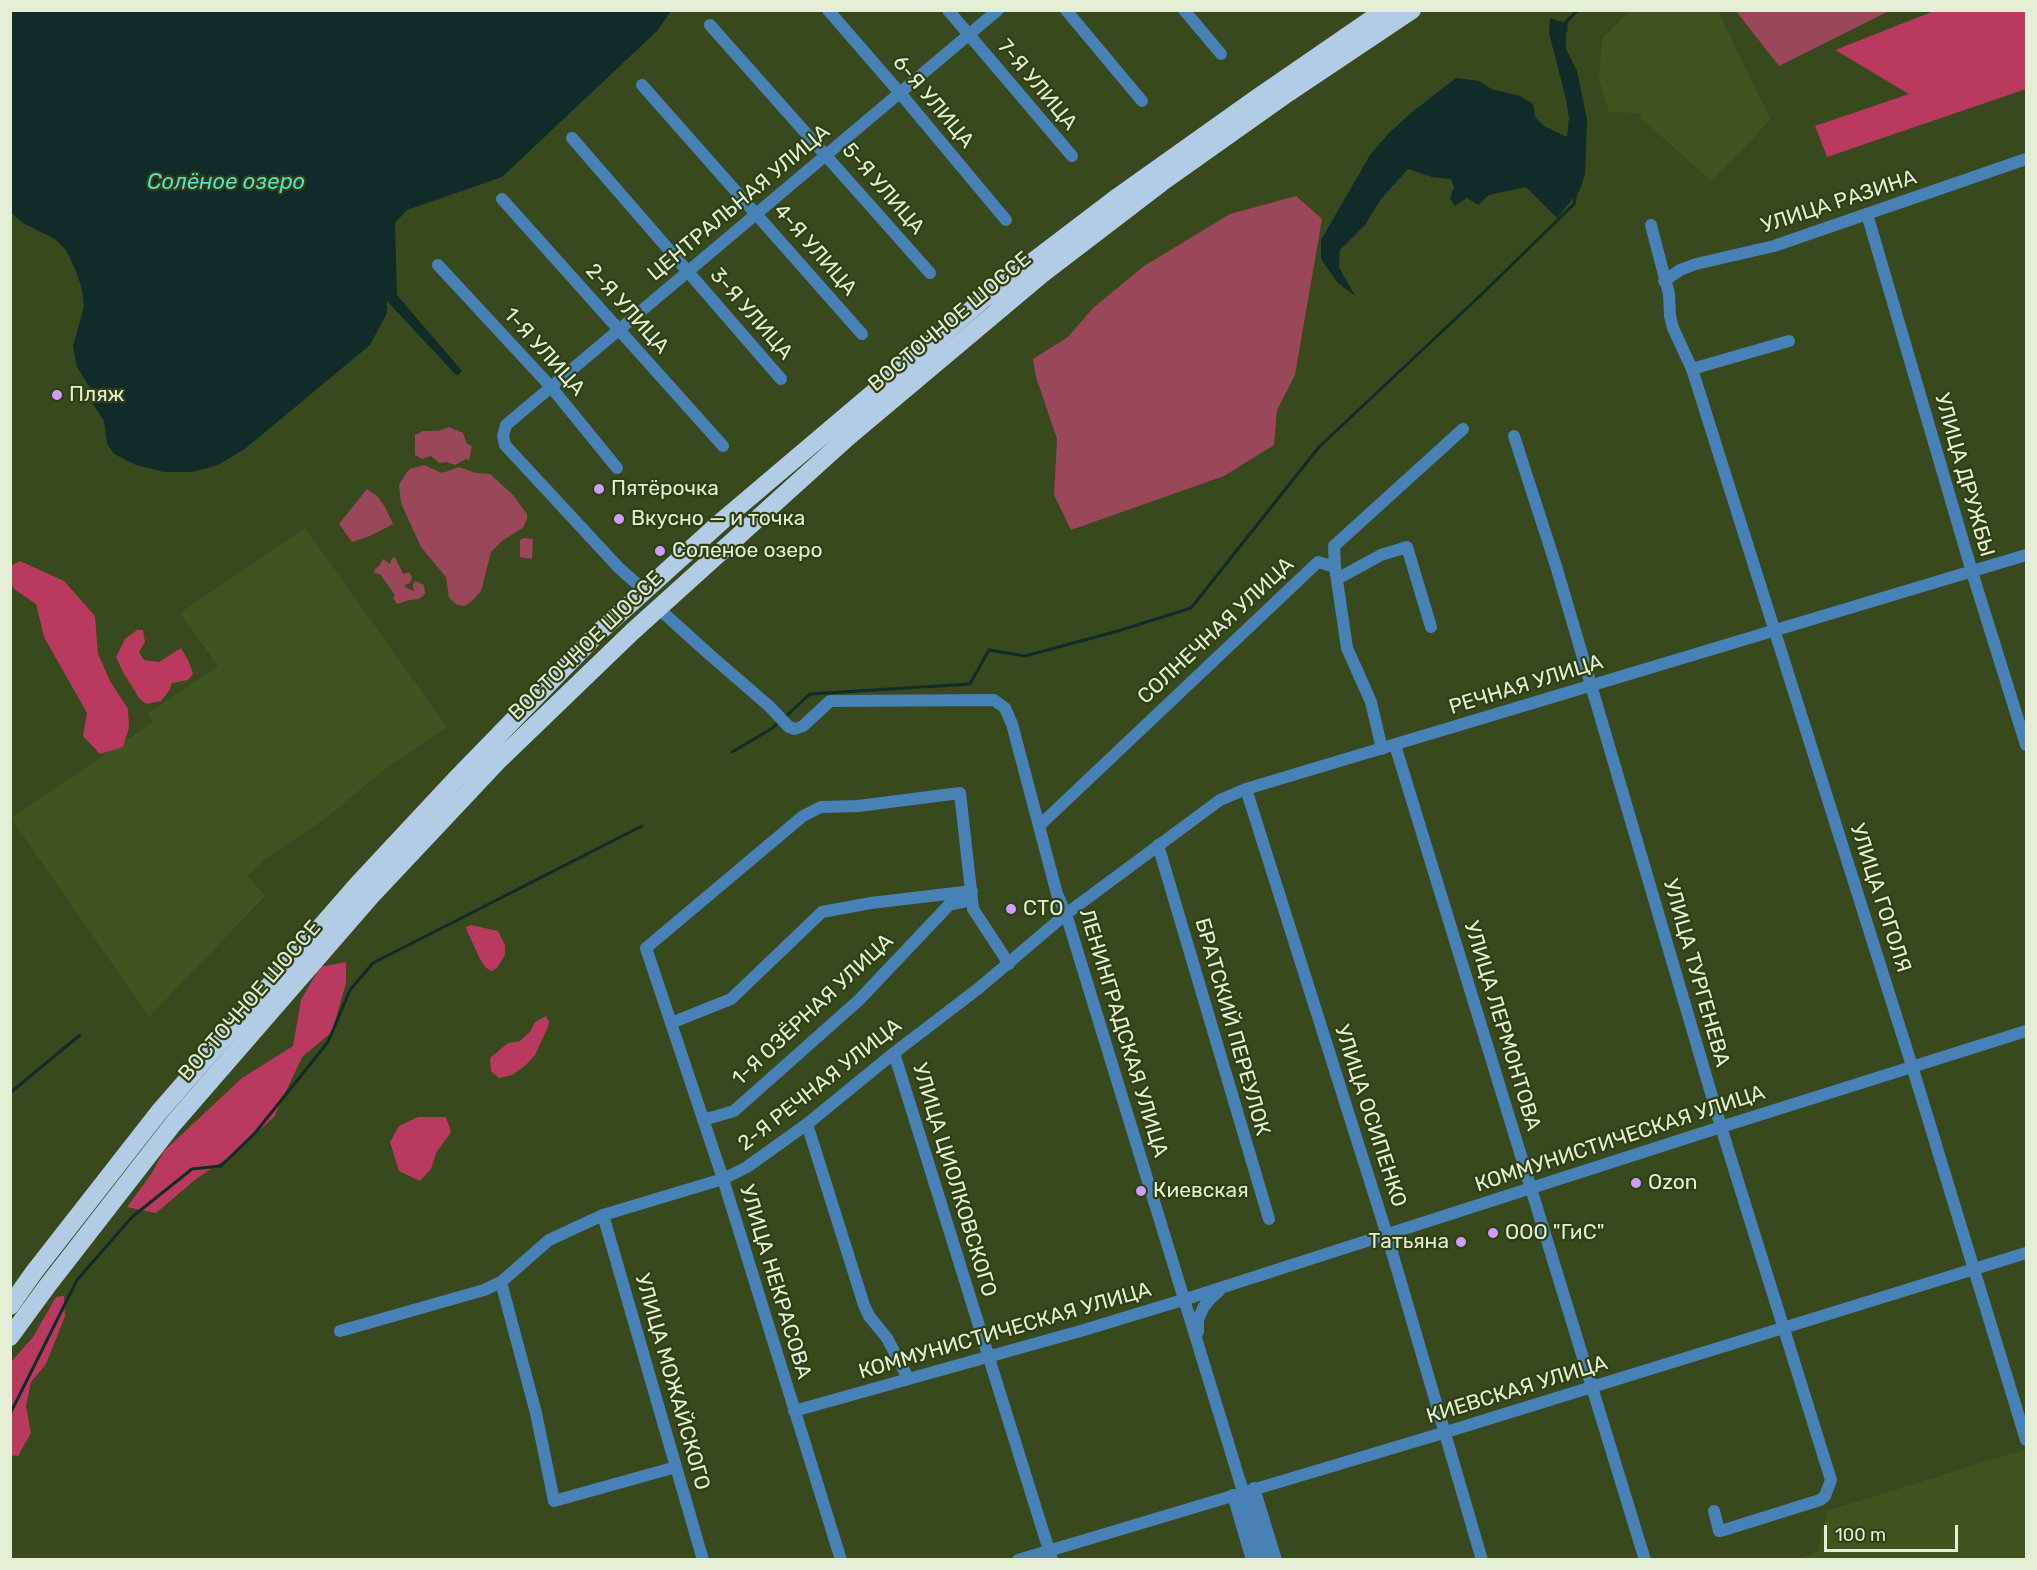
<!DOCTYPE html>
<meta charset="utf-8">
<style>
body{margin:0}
#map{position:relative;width:2037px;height:1570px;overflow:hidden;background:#38491e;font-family:Rubik,sans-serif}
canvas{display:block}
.frame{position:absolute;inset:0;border:12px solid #e3eed5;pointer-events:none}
.scale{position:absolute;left:1824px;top:1525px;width:134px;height:27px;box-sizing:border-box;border:3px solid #e3eed5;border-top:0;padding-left:8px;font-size:18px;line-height:21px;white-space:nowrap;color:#e3eed5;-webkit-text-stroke:4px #2e3f13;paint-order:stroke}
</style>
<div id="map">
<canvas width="2037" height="1570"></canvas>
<div class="frame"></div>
<div class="scale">100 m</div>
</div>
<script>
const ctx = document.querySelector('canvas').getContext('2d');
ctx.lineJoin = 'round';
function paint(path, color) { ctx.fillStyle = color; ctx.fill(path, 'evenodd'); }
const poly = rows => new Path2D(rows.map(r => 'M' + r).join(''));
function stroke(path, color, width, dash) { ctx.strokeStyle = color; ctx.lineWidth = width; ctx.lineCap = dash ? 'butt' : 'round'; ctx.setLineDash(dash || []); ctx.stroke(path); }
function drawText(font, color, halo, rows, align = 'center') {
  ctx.font = font + ' Rubik,sans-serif'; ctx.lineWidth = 4.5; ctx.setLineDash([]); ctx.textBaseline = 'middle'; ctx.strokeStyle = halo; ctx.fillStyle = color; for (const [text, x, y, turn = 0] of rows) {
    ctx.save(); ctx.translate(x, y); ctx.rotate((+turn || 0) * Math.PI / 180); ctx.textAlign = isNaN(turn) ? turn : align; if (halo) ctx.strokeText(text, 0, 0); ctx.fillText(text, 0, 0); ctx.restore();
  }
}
paint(poly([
 [1630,11,1671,11,1673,13,1675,11,1718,11,1770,119,1741,152,1711,181,1640,117,1642,113,1609,112,1599,80,1602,39],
 [305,528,447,727,384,770,327,817,267,858,248,876,265,896,149,1017,11,818,153,722,148,714,218,666,180,613],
 [2026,1449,2026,1559,1799,1559,1817,1552,1827,1511]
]), '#405420');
paint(poly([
 [1736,11,1889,11,1779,66],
 [1296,196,1322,219,1295,375,1277,410,1274,445,1224,476,1071,530,1054,495,1057,439,1036,377,1033,359,1068,337,1093,308,1144,266,1230,214],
 [449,427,463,433,467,444,472,446,469,460,466,459,455,465,447,462,439,463,431,456,422,459,415,455,415,435,423,431,438,431],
 [424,465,442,473,459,467,476,473,490,474,513,495,527,514,527,519,523,528,503,540,491,552,481,591,472,601,465,606,457,605,449,598,446,577,421,547,401,503,399,485,406,473,410,469],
 [367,489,378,497,385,507,393,524,370,536,352,542,339,524],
 [523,538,533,539,532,559,520,557,520,540],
 [395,557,403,574,409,572,412,577,410,583,405,585,405,587,414,591,413,585,415,581,424,585,425,594,419,599,409,600,397,604,393,598,395,595,380,574,374,573,375,569,380,565,383,559,390,564,392,558]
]), '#9a475a');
paint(poly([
 [1934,11,2026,11,2026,89,1827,157,1815,126,1909,94,1835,50],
 [20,561,64,581,95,616,98,654,110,681,128,709,129,728,123,747,100,754,83,736,87,713,44,637,36,604,14,589,11,583,11,566],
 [137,630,143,630,145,642,139,652,144,660,159,662,181,648,189,662,193,674,188,680,172,683,169,691,161,701,146,704,139,698,123,672,116,657,125,639],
 [471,925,498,931,505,945,505,955,497,968,491,971,485,967,480,959,467,931,466,927],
 [346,962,346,983,332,1032,302,1057,274,1117,232,1155,196,1179,156,1213,127,1207,152,1173,164,1151,242,1078,293,1046,301,1000,320,967],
 [546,1016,549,1021,548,1027,535,1055,526,1065,512,1075,499,1078,491,1071,490,1058,508,1043,520,1041,530,1032,535,1022],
 [418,1117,446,1117,451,1132,436,1153,431,1169,420,1181,399,1171,390,1142,399,1126],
 [64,1296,65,1316,46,1364,31,1382,26,1406,31,1433,18,1456,11,1455,11,1362,33,1337,56,1297]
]), '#b93a5e');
paint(poly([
 [10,11,11,10,671,11,657,31,502,177,407,210,395,223,397,295,462,371,457,376,387,301,387,313,370,345,246,448,218,465,192,472,165,472,136,465,114,454,107,444,104,421,92,403,90,388,77,367,73,346,84,307,82,289,76,271,66,250,55,239,23,223,11,213],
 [1550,18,1566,23,1566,49,1577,71,1587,119,1585,174,1580,190,1557,218,1526,187,1489,195,1478,205,1467,198,1455,206,1450,199,1454,187,1451,179,1432,177,1408,169,1381,199,1365,225,1340,250,1339,267,1355,296,1338,283,1321,259,1321,240,1370,155,1390,132,1411,113,1456,78,1480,81,1491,89,1520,96,1533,104,1535,117,1544,126,1567,137,1569,118,1566,99,1549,33]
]), '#112b29');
stroke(poly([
 [1566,31,1566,22,1578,10],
 [785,717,810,694,970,684,989,650,1025,656,1118,631,1191,608,1319,447,1483,293,1574,204,1576,194],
 [732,752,771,729,780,721],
 [10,1093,80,1035],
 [10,1414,77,1280,132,1217,192,1169,221,1166,255,1133,328,1042,350,990,373,963,642,826]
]), '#112b29', 3);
stroke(poly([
 [828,10,900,93,1006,220],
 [948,10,1072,156],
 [1066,10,1142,101],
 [1184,10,1221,54],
 [710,25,930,273],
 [642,85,862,334],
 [572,138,781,379],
 [502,199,723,446],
 [1867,214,1972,572,2026,745],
 [1651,225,1669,294,1670,316,1673,328,1692,369,1912,1066,2026,1440],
 [438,265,551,387,617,468],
 [1664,281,1680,270,1696,264,1774,246,2026,159],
 [1692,369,1789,341],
 [1514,436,1556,566,1721,1127,1831,1480,1825,1496,1820,1500,1724,1530,1719,1531,1714,1511],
 [1335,567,1347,648,1371,702,1382,749],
 [1337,579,1381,555,1407,547,1431,627],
 [645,591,619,568,505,445,503,436,506,425,998,10],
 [658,608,710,655,769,706,789,727,795,729,803,726,830,701,994,700,1005,708,1012,724,1057,894,1066,914,1264,1560],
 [1395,745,1645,1560],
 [1246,789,1387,1235,1482,1560],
 [1039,826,1318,562,1335,567,1334,546,1463,429],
 [1158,845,1269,1219],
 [671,1023,731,999,822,912,871,903,972,891],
 [894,1053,1052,1560],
 [703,1120,734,1111,859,1000,949,905,972,900],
 [807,1124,864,1305,869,1316,887,1338,908,1378],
 [603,1215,703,1560],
 [501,1282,536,1413,554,1501,676,1467],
 [340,1331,484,1290,501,1282,549,1240,603,1215,723,1179,747,1167,807,1124,894,1053,979,988,1066,914,1220,800,1246,789,2026,555],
 [1198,1332,1198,1320,1203,1308,1210,1299,1219,1291],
 [794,1411,1084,1330,1186,1299,1721,1127,2026,1031],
 [1254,1488,1276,1560],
 [1233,1495,1252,1560],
 [841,1560,723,1179,646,948,803,816,821,807,858,806,960,793,973,909,1009,964],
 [1018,1560,1443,1433,2026,1253]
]), '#4781b5', 12);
stroke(poly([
 [10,1306,34,1272,159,1112,358,884,456,779,598,633,723,520,985,298,1119,196,1254,100,1385,10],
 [10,1337,48,1285,173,1124,371,896,497,762,632,632,848,437,1042,274,1161,183,1288,93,1412,10]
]), '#b3cce5', 18);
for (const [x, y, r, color] of [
 [57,395,6,"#d09dfe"],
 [599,489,6,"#d09dfe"],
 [619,519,6,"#d09dfe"],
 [660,551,6,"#d09dfe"],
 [1011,909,6,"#d09dfe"],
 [1636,1183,6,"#d09dfe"],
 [1141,1191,6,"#d09dfe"],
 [1493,1233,6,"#d09dfe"],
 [1461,1242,6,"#d09dfe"]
]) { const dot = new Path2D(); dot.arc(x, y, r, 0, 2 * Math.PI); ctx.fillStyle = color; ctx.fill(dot); stroke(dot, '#2e3f13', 2); }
drawText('21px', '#e3eed5', '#2e3f13', [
 ["7-Я УЛИЦА",1037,85,50],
 ["6-Я УЛИЦА",933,102,50],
 ["5-Я УЛИЦА",883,189,49],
 ["УЛИЦА РАЗИНА",1839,202,-18],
 ["ЦЕНТРАЛЬНАЯ УЛИЦА",739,203,-40],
 ["4-Я УЛИЦА",815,250,49],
 ["2-Я УЛИЦА",627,309,48],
 ["3-Я УЛИЦА",751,314,49],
 ["ВОСТОЧНОЕ ШОССЕ",950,322,-40],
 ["1-Я УЛИЦА",544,352,48],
 ["УЛИЦА ДРУЖБЫ",1964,475,74],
 ["СОЛНЕЧНАЯ УЛИЦА",1216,631,-43],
 ["ВОСТОЧНОЕ ШОССЕ",586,646,-44],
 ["РЕЧНАЯ УЛИЦА",1526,685,-17],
 ["УЛИЦА ГОГОЛЯ",1880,898,72],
 ["УЛИЦА ТУРГЕНЕВА",1696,973,74],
 ["ВОСТОЧНОЕ ШОССЕ",250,1001,-49],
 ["1-Я ОЗЁРНАЯ УЛИЦА",813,1010,-43],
 ["УЛИЦА ЛЕРМОНТОВА",1502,1026,73],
 ["БРАТСКИЙ ПЕРЕУЛОК",1232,1027,74],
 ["ЛЕНИНГРАДСКАЯ УЛИЦА",1123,1033,73],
 ["2-Я РЕЧНАЯ УЛИЦА",820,1085,-38],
 ["УЛИЦА ОСИПЕНКО",1370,1116,72],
 ["КОММУНИСТИЧЕСКАЯ УЛИЦА",1620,1139,-18],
 ["УЛИЦА ЦИОЛКОВСКОГО",954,1180,73],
 ["УЛИЦА НЕКРАСОВА",775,1282,73],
 ["КОММУНИСТИЧЕСКАЯ УЛИЦА",1005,1331,-16],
 ["УЛИЦА МОЖАЙСКОГО",672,1382,74],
 ["КИЕВСКАЯ УЛИЦА",1517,1390,-17]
]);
drawText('21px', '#e3eed5', '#2e3f13', [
 ["Пляж",69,395],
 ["Пятёрочка",611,489],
 ["Вкусно — и точка",631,519],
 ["Соленое озеро",672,551],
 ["СТО",1023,909],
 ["Ozon",1648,1183],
 ["Киевская",1153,1191],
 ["ООО \"ГиС\"",1505,1233],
 ["Татьяна",1449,1242,"right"]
], 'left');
drawText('italic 22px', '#58dcd1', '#2e3f13', [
 ["Солёное озеро",226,183]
]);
</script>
